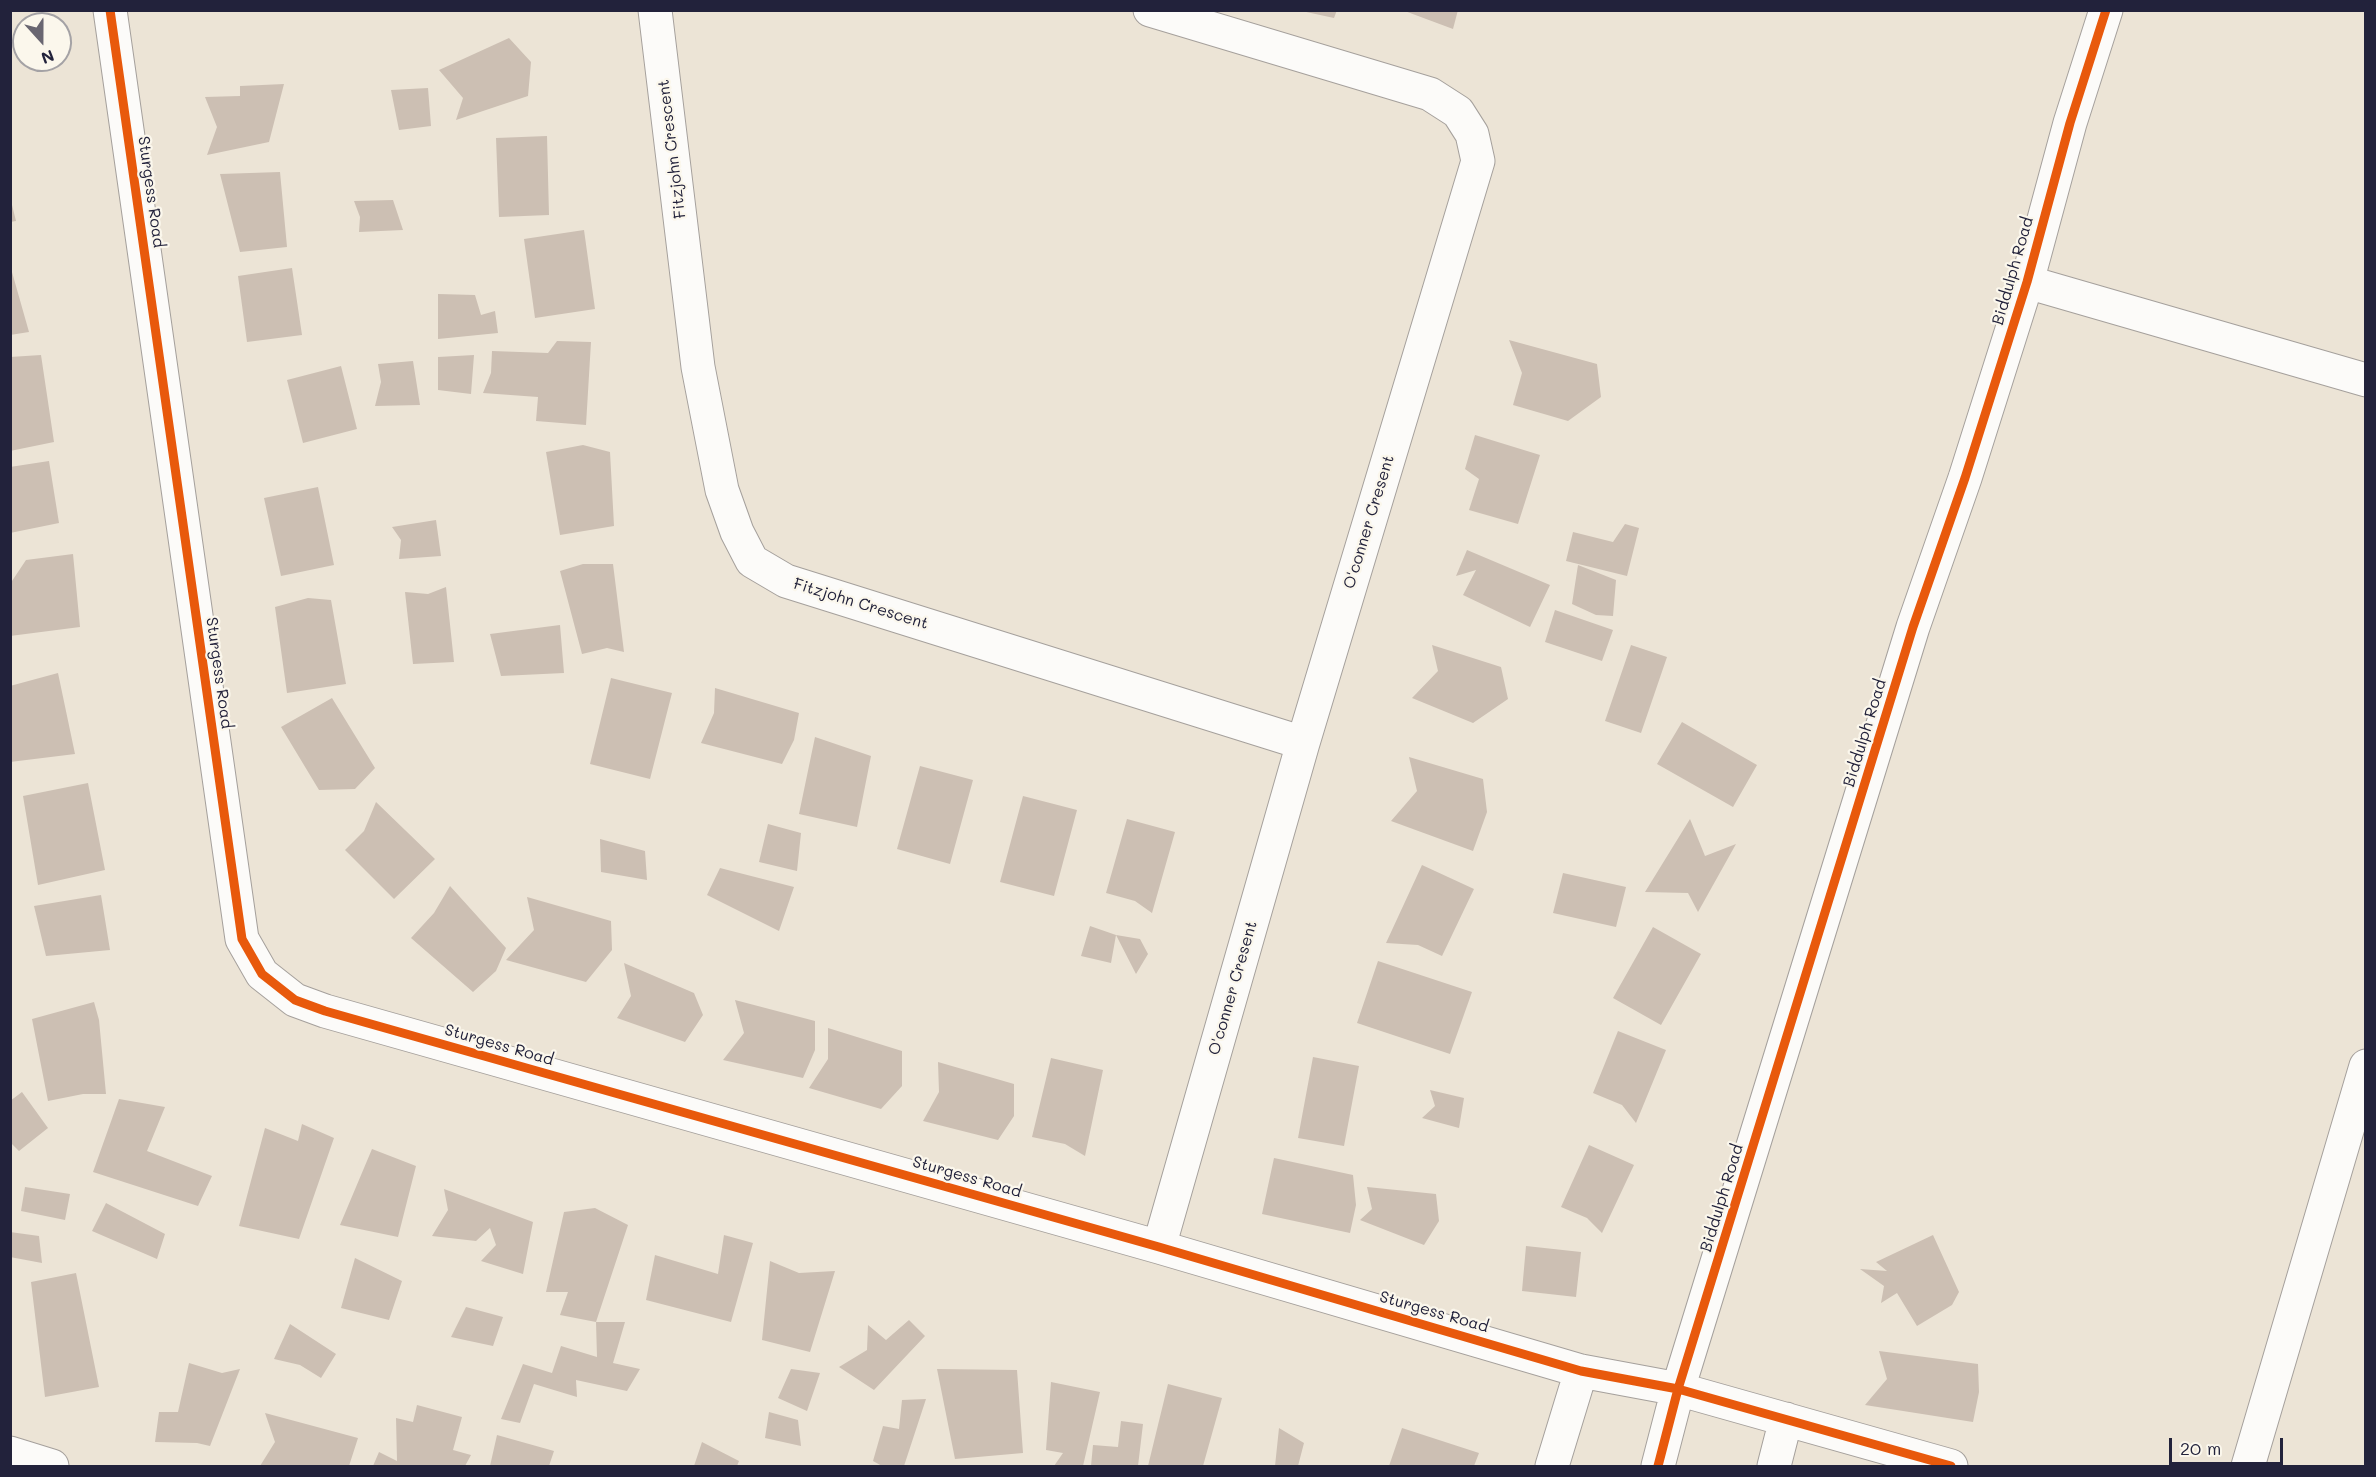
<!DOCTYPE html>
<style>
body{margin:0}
#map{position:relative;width:2376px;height:1477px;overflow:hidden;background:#ece4d6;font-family:Mali,sans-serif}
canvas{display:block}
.frame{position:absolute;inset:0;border:12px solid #22223b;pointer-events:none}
.north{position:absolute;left:12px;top:12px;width:60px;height:60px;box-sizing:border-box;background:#fbf7ec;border:2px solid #a4a2a5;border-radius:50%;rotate:159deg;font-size:16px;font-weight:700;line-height:24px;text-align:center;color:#22223b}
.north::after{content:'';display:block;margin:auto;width:21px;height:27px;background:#696671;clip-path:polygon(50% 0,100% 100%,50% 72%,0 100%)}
.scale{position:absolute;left:2169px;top:1438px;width:114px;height:27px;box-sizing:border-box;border:3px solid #22223b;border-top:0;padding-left:8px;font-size:18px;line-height:21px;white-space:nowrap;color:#22223b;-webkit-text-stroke:4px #fbf7ec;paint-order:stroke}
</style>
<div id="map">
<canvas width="2376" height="1477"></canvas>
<div class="frame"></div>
<div class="north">N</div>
<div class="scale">20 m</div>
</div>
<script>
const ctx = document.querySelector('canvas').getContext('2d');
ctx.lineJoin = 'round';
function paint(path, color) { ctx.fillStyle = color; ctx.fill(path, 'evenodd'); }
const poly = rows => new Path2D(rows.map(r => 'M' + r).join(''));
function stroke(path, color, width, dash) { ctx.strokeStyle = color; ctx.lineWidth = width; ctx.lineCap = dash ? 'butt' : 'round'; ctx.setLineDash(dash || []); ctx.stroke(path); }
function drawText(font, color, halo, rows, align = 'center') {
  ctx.font = font + ' Mali,sans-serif'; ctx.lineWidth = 4.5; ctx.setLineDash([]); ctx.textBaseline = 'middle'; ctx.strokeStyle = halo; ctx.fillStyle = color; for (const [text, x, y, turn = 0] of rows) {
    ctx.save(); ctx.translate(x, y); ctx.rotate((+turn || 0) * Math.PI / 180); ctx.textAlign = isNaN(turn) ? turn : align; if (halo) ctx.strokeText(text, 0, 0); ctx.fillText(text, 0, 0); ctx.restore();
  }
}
paint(poly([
 [1297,10,1337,10,1334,18],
 [1402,10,1458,10,1453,29],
 [509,38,531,62,528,96,456,120,463,98,439,70],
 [284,84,269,142,207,155,217,127,205,97,240,96,240,86],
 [428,88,431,126,399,130,391,90],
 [547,136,549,215,499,217,496,138],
 [280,172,287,247,240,252,220,174],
 [10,197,16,221,10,222],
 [393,200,403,230,359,232,360,217,354,201],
 [584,230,595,309,535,318,524,239],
 [10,265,29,332,10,335],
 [292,268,302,335,247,342,238,276],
 [438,294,475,295,481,315,495,311,498,333,438,339],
 [1509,340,1597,364,1601,397,1568,421,1513,405,1522,373],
 [557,341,591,342,586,425,536,421,538,397,483,393,491,373,492,351,548,353],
 [41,355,54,442,10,451,10,357],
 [474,355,471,394,438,390,438,357],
 [413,361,420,405,375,406,381,382,378,364],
 [341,366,357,429,303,443,287,380],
 [1475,435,1540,455,1518,524,1469,510,1479,479,1465,469],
 [583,445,610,452,614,526,560,535,546,452],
 [49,461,59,523,10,533,10,467],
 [318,487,334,565,281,576,264,498],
 [436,520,441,556,399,559,401,540,392,527],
 [1625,524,1639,528,1627,576,1566,561,1573,532,1613,542],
 [1467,550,1550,585,1530,627,1463,595,1476,570,1456,576],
 [73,554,80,627,10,636,10,584,26,560],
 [583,564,613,564,624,652,607,648,582,654,560,571],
 [1578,565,1616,580,1613,616,1596,615,1572,604],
 [446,587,454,662,413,664,405,592,428,594],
 [308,598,331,600,346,684,287,693,275,607],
 [1555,610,1613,630,1602,661,1545,642],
 [560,625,564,673,501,676,490,634],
 [1432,645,1501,667,1508,699,1473,723,1412,698,1438,671],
 [1631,645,1667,657,1641,733,1605,721],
 [58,673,75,754,10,762,10,686],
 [611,678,672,693,650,779,590,764],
 [715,688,799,713,794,740,782,764,701,743,714,713],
 [332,698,375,768,355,789,319,790,281,727],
 [1682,722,1757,765,1733,807,1657,764],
 [815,737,871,756,857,827,799,814],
 [1409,757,1483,779,1487,812,1473,851,1391,821,1417,791],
 [920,766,973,780,950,864,897,849],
 [88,783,105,870,38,885,23,796],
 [1023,796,1077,810,1054,896,1000,882],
 [376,802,435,859,394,899,345,850,364,831],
 [1127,819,1175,832,1152,913,1135,901,1106,893],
 [1690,819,1705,856,1736,844,1698,912,1688,893,1645,892],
 [768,824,801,833,797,871,759,862],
 [600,839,645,851,647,880,601,872],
 [1422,865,1474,889,1442,956,1418,945,1386,943],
 [720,868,794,887,779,931,707,895],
 [1563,873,1626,887,1616,927,1553,913],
 [450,886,506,948,496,971,473,992,411,938,434,913],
 [101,895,110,950,46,956,34,906],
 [527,897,611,921,612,950,586,982,506,960,534,930],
 [1090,926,1116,935,1111,963,1081,956],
 [1653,927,1701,954,1661,1025,1613,998],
 [1116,935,1140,939,1148,954,1136,974],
 [1378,961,1472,992,1450,1054,1357,1023],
 [624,963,694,993,703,1015,685,1042,617,1018,631,996],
 [735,1000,815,1021,815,1050,803,1078,723,1060,744,1033],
 [94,1002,99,1020,106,1094,83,1094,48,1101,32,1019],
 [828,1028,902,1051,902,1086,881,1109,809,1088,828,1059],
 [1618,1031,1666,1050,1636,1123,1622,1105,1593,1093],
 [1313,1057,1359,1066,1344,1146,1298,1138],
 [1051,1058,1103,1070,1085,1156,1065,1144,1032,1137],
 [938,1062,1014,1084,1014,1116,998,1140,923,1121,939,1092],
 [1430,1090,1464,1098,1459,1128,1422,1118,1435,1106],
 [22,1092,48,1128,19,1151,10,1142,10,1101],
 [119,1099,165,1107,147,1151,212,1176,198,1206,93,1172],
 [302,1124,334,1138,299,1239,239,1226,265,1128,298,1141],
 [1589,1145,1634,1165,1602,1233,1587,1218,1561,1207],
 [372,1149,416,1166,398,1237,340,1225],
 [1274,1158,1353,1175,1356,1205,1350,1233,1262,1214],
 [25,1187,70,1194,65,1220,21,1211],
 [1367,1187,1436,1194,1439,1221,1424,1245,1360,1220,1372,1209],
 [444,1189,533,1222,523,1274,481,1261,496,1245,490,1228,476,1241,432,1236,448,1210],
 [106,1203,165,1234,157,1259,92,1231],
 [595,1208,628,1225,596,1322,560,1315,568,1292,546,1292,564,1212],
 [10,1232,39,1236,42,1263,10,1257],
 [724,1235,753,1243,731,1322,646,1300,655,1255,718,1274],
 [1933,1235,1959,1292,1952,1305,1917,1326,1897,1293,1881,1303,1884,1286,1860,1269,1887,1271,1876,1262],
 [1526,1246,1581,1252,1576,1297,1522,1291],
 [355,1258,402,1281,389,1320,341,1308],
 [770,1261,799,1273,835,1271,810,1352,762,1340],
 [76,1273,99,1387,45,1397,31,1282],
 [466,1307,503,1317,493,1346,451,1337],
 [909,1320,925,1336,874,1390,839,1367,867,1350,868,1325,886,1340],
 [596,1322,625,1322,613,1363,640,1369,627,1391,576,1380,577,1397,534,1384,520,1423,501,1419,523,1364,552,1373,561,1346,597,1357],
 [290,1324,336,1354,321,1378,300,1365,274,1359],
 [1879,1351,1978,1364,1979,1392,1973,1422,1865,1405,1887,1379],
 [189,1363,222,1373,240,1369,210,1446,197,1443,155,1442,159,1412,178,1412],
 [791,1369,820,1373,807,1411,778,1398],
 [937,1369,1017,1370,1023,1453,955,1459],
 [1051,1382,1100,1392,1083,1466,1054,1466,1063,1453,1046,1450],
 [1168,1384,1222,1398,1203,1466,1148,1466],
 [926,1399,904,1466,882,1466,873,1461,883,1426,899,1429,902,1400],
 [417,1405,462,1417,453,1450,471,1455,465,1466,373,1466,379,1452,397,1461,396,1418,413,1422],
 [769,1412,798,1420,801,1446,765,1438],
 [265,1413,358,1438,349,1466,260,1466,275,1442],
 [1121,1421,1143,1424,1138,1466,1091,1466,1093,1445,1118,1447],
 [1279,1428,1304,1443,1298,1466,1275,1466],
 [1402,1428,1479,1453,1474,1466,1389,1466],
 [497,1435,554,1451,549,1466,490,1466],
 [702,1442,739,1461,737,1466,694,1466]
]), '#ccbfb3');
const minor = poly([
 [110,10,242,939,262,974,295,1000,325,1011,1159,1247,1581,1371,1678,1389,1951,1466],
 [655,10,698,367,722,490,737,532,752,561,786,581,1303,743],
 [1150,10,1430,94,1458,112,1472,134,1478,161,1303,743,1159,1247],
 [2027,282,2366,380],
 [10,1453,52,1466],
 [1552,1466,1581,1371],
 [1658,1466,1678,1389,1913,627,1965,478,2027,282,2070,123,2106,10],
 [1774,1466,1786,1419],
 [2248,1466,2366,1066]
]);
stroke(minor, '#a5a09c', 35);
stroke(minor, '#fcfbf9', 33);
stroke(poly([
 [110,10,242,939,262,974,295,1000,325,1011,1159,1247,1581,1371,1678,1389,1951,1466],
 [1658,1466,1678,1389,1913,627,1965,478,2027,282,2070,123,2106,10]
]), '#e8590c', 9);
drawText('16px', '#22223b', '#fbf7ec', [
 ["Fitzjohn Crescent",672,149,-97],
 ["Sturgess Road",151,192,82],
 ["Biddulph Road",2013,271,-74],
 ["O'conner Cresent",1369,522,-73],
 ["Fitzjohn Crescent",861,604,17],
 ["Sturgess Road",219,673,82],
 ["Biddulph Road",1865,733,-73],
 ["O'conner Cresent",1233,988,-74],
 ["Sturgess Road",499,1045,16],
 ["Sturgess Road",967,1177,16],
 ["Biddulph Road",1722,1198,-73],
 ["Sturgess Road",1434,1312,16]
]);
</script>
